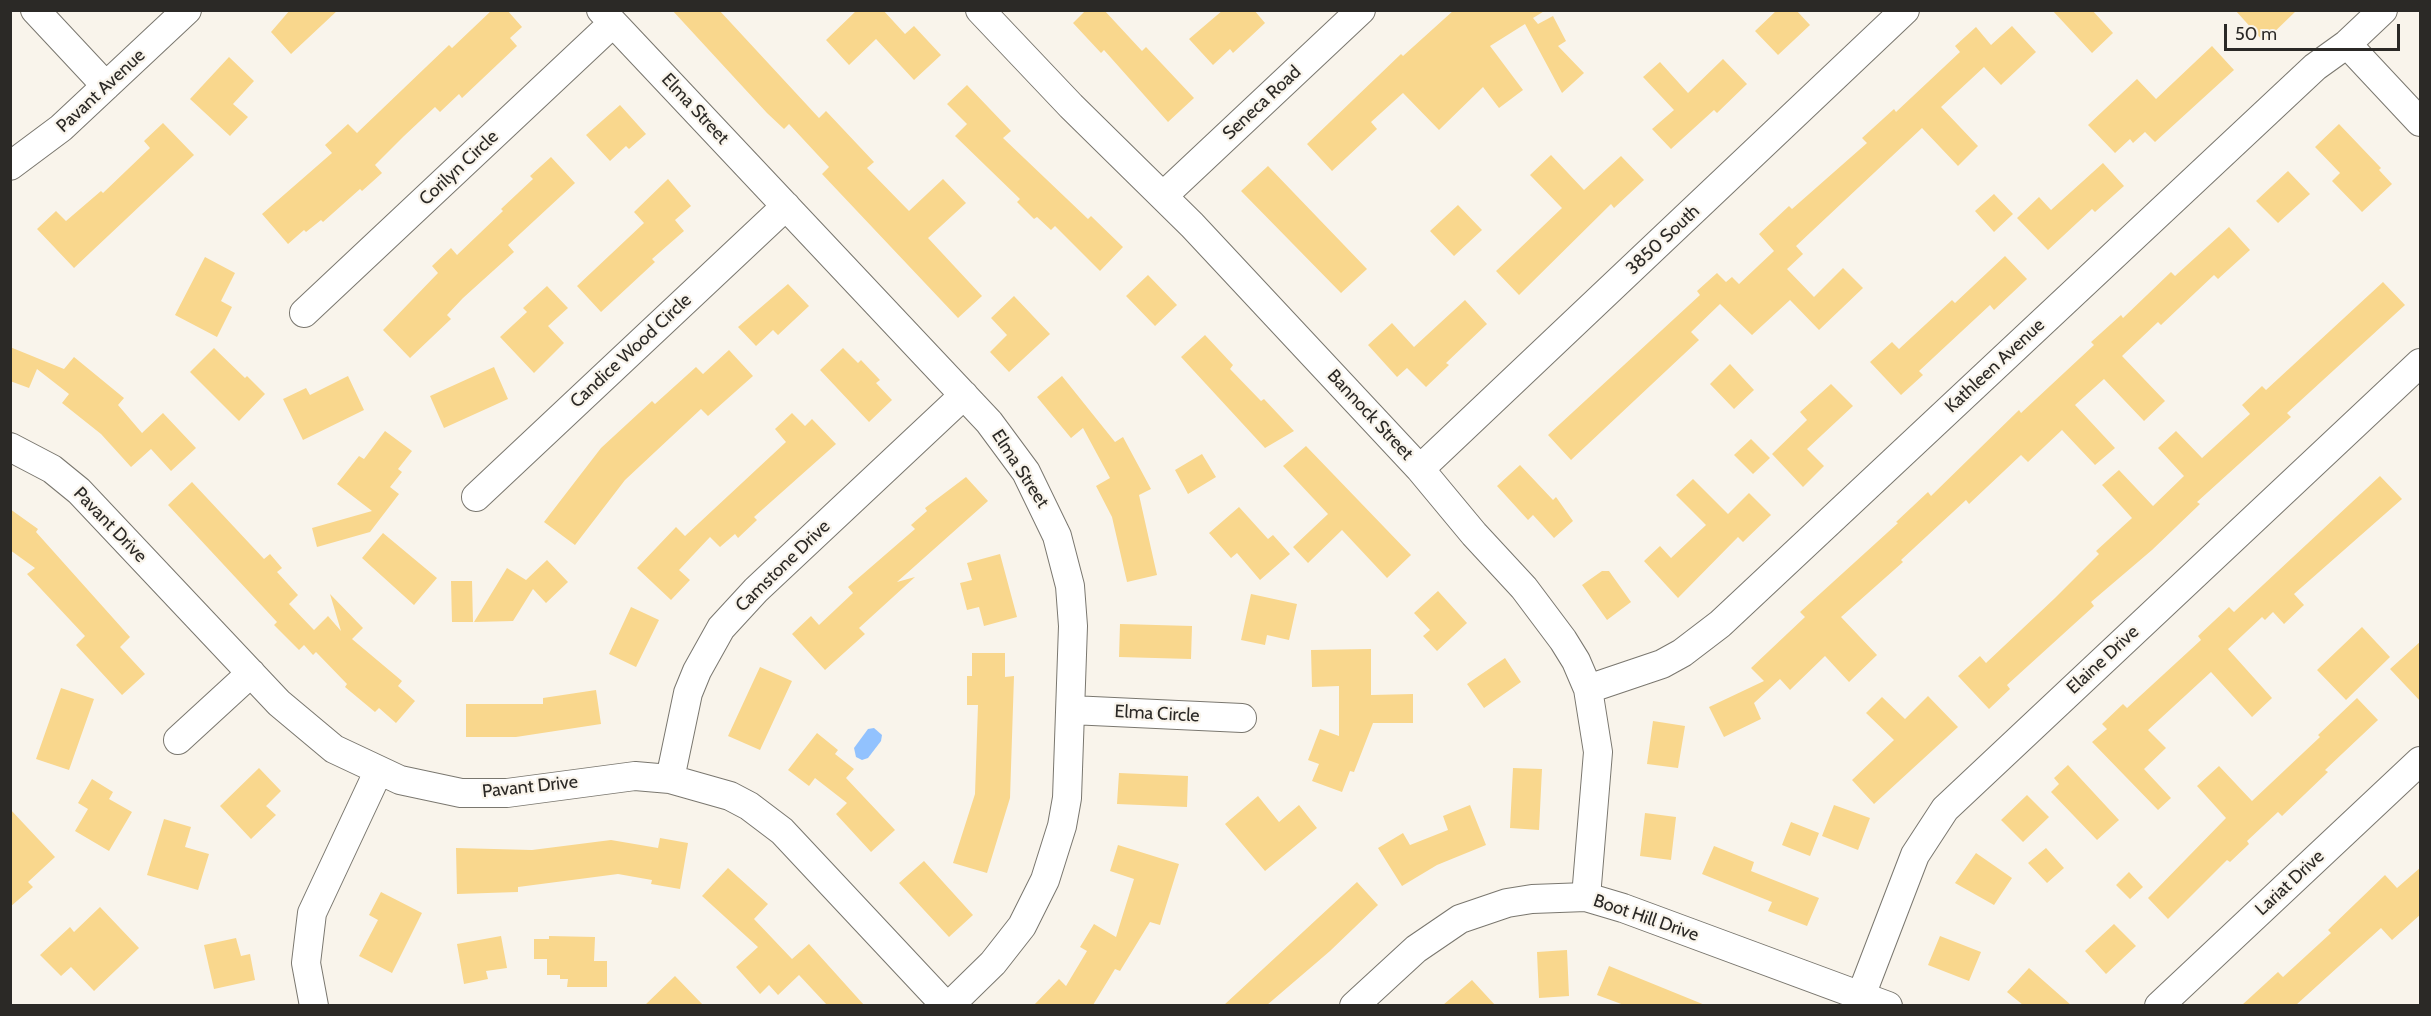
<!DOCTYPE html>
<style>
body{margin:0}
#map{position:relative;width:2431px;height:1016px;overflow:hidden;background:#f9f4eb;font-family:Cabin,sans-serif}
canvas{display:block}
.frame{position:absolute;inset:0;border:12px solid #2b2926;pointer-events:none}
.scale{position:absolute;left:2224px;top:24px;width:176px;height:27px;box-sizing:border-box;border:3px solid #2b2926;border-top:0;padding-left:8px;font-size:18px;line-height:21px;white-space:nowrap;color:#2b2926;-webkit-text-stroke:4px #f9f4eb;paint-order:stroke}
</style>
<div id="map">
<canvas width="2431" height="1016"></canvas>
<div class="frame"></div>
<div class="scale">50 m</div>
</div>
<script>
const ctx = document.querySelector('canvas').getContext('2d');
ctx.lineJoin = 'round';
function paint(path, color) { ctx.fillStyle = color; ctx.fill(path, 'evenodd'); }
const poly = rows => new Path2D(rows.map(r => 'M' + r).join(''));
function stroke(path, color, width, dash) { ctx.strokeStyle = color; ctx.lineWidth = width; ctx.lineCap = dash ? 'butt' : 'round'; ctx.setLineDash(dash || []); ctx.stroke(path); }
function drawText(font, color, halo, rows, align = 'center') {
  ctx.font = font + ' Cabin,sans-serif'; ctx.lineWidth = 4.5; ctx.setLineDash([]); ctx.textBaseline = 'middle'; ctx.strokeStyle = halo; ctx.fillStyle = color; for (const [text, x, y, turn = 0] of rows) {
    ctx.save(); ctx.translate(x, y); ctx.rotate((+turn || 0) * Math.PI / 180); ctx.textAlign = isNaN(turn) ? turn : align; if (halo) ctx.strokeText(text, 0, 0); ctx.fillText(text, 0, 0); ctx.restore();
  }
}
paint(poly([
 [874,728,882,735,881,741,868,758,862,760,856,757,854,748,868,729]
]), '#92c2fe');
paint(poly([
 [290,10,338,10,291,54,271,32],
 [492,10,507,10,522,27,510,38,517,46,462,98,459,94,440,112,435,107,404,136,375,165,382,173,362,191,360,189,323,222,321,220,306,232,304,230,288,244,262,214,332,153,325,145,348,124,357,133,449,45,452,48],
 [672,10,719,10,819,118,826,111,874,162,867,168,909,211,943,179,966,203,928,238,982,296,958,318,822,174,829,167,789,124,784,129,767,113],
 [857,10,883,10,905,34,914,26,941,55,914,80,876,39,849,65,826,40],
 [1086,10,1104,10,1142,51,1146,47,1194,98,1168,122,1104,50,1101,53,1073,23],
 [1223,10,1254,10,1265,23,1233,53,1230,49,1213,65,1189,39],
 [1454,10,1546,10,1533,18,1538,24,1553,16,1566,41,1558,46,1584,73,1562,93,1525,24,1490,46,1523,90,1499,108,1483,87,1439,130,1403,93,1371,122,1377,129,1332,171,1307,144,1401,54,1403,56],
 [1777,10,1796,10,1810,25,1778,55,1755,31],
 [2052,10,2092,10,2113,33,2092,53],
 [2235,10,2297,10,2264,42],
 [2012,26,2036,52,2001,85,1984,67,1941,107,1978,146,1958,166,1922,128,1796,246,1803,254,1787,269,1814,297,1843,268,1863,288,1819,330,1790,300,1752,335,1720,304,1691,332,1699,340,1571,460,1548,435,1700,295,1697,291,1717,273,1726,282,1732,277,1739,284,1774,251,1759,234,1789,206,1792,209,1867,143,1862,138,1894,109,1896,112,1960,52,1955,46,1976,27,1991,45],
 [2212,46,2234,70,2155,142,2145,132,2133,143,2130,139,2115,153,2088,125,2137,79,2156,99],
 [229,57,254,81,233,104,248,117,230,136,190,99],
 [1723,59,1747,84,1717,113,1714,110,1671,149,1652,129,1674,110,1643,77,1660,62,1688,93],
 [967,85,1011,131,1003,138,1088,219,1091,216,1123,247,1100,271,1055,226,1051,230,1037,217,1034,219,1017,202,1020,199,955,136,967,124,947,104],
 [620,105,646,134,629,149,626,146,610,161,586,135],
 [163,123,194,155,74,268,37,229,56,211,66,221,101,191,103,193,150,148,144,141],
 [2339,124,2381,168,2379,170,2392,184,2362,212,2332,181,2340,173,2315,147],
 [1551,155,1584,190,1621,156,1644,180,1614,208,1611,204,1519,295,1496,271,1562,208,1530,175],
 [551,157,575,183,508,245,514,252,463,298,447,315,451,319,410,358,383,330,438,273,432,266,451,248,457,255,503,211,501,209,533,179,530,176],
 [2103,163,2124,186,2095,212,2092,209,2048,250,2017,218,2039,197,2051,210],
 [1268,166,1367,269,1341,293,1241,191],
 [2288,171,2310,194,2278,223,2256,201],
 [668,179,691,206,675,220,684,231,652,259,655,262,601,312,577,286,644,223,634,212],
 [1994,194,2013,214,1994,232,1975,211],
 [1458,205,1482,230,1454,256,1430,231],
 [2229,227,2250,250,2218,279,2214,275,2161,325,2158,322,2122,356,2165,401,2144,421,2104,379,2075,405,2115,448,2095,465,2062,430,2028,462,2021,455,1969,504,1966,500,1901,560,1903,562,1841,617,1877,655,1849,682,1825,656,1790,690,1780,679,1754,703,1761,719,1724,737,1709,707,1764,681,1751,668,1805,617,1800,612,1898,523,1896,522,1928,492,1931,496,2019,410,2021,413,2094,345,2091,342,2121,315,2123,318,2171,272,2175,276],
 [2005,256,2027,279,1994,310,1990,305,1919,371,1923,375,1901,395,1870,362,1892,342,1899,349,1952,300,1955,303],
 [205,257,235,273,221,301,232,307,217,337,175,315],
 [1148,275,1177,305,1155,326,1126,296],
 [2383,282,2405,305,2287,413,2291,417,2197,502,2200,504,2152,550,2091,602,2094,606,2007,685,2010,689,1989,709,1958,676,1980,656,1986,663,2055,598,2099,554,2096,551,2132,518,2102,485,2119,470,2153,506,2184,476,2158,448,2176,431,2202,458,2250,414,2242,405,2262,386,2266,390],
 [788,284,809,306,778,335,773,330,756,346,738,327],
 [547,286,568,308,548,326,564,343,534,373,500,337,527,312,523,308],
 [1014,296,1050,334,1009,372,990,352,1007,335,991,318],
 [1465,300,1487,324,1446,363,1449,365,1426,387,1407,368,1397,377,1368,345,1392,323,1414,347],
 [1205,335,1233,365,1230,369,1261,401,1264,399,1294,431,1265,448,1181,357],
 [10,347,64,369,74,357,124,398,118,405,142,433,163,413,196,448,171,471,151,449,131,467,101,434,62,403,69,394,37,369,29,388,10,381],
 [214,348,245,378,247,376,265,394,239,421,190,372],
 [843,348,858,363,861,360,880,380,876,383,892,400,869,422,820,370],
 [729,350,753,376,708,416,701,409,625,480,575,545,544,522,601,448,652,401,655,404,696,367,703,374],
 [1730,364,1754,390,1734,409,1710,384],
 [494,367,508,399,444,428,430,396],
 [348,376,364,410,303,440,283,399,306,388,310,395],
 [1062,376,1115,442,1123,437,1151,489,1139,495,1157,575,1127,582,1112,517,1096,486,1110,478,1083,428,1071,438,1037,397],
 [1831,384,1853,406,1807,449,1824,466,1803,487,1772,454,1807,420,1800,412],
 [792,413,805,426,812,419,836,444,754,517,757,520,738,538,735,534,720,547,710,537,679,570,690,580,671,600,637,568,676,527,685,536,786,442,775,429],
 [385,431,412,451,398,469,402,472,390,487,399,494,370,532,317,547,312,528,372,511,337,484,359,456,364,459],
 [1751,439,1770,458,1753,474,1734,455],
 [1306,446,1411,555,1387,578,1342,530,1308,563,1293,547,1328,514,1283,466],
 [1202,454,1216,477,1188,494,1175,470],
 [1520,465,1553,500,1556,497,1573,521,1554,538,1533,515,1528,520,1497,486],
 [2380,476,2402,499,2294,594,2304,605,2284,624,2273,612,2265,620,2262,617,2228,649,2272,698,2252,717,2211,672,2148,730,2166,748,2144,769,2171,798,2158,810,2092,742,2107,729,2102,724,2123,704,2127,708,2201,640,2198,636,2229,607,2234,612],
 [966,477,988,501,897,582,915,577,859,628,865,634,825,670,792,634,811,616,819,625,853,593,848,587,915,529,911,525,927,511,925,508],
 [1693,479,1728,514,1749,493,1771,515,1743,542,1738,537,1678,598,1644,561,1660,546,1671,558,1706,525,1676,495],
 [192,482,264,559,270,554,282,568,277,572,298,595,289,604,314,630,328,616,341,631,330,594,363,628,352,639,402,681,398,686,415,701,396,723,379,708,375,712,345,687,347,684,316,652,313,655,304,645,299,650,274,625,277,622,168,505],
 [1239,507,1268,539,1273,535,1290,554,1260,580,1237,553,1231,558,1209,533],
 [10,509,38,529,36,532,130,637,120,647,145,674,122,695,76,645,85,636,27,574,35,568,10,550],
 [383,533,437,578,414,605,362,558],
 [1000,554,1017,617,984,626,979,607,967,610,960,583,972,580,967,563],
 [547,560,568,582,546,603,533,589,513,621,474,622,507,568,526,580],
 [1602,571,1609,571,1631,602,1607,620,1582,585],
 [451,581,472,581,473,622,452,622],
 [1438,591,1467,623,1437,651,1423,636,1430,630,1414,613],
 [1251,594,1297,604,1289,640,1267,635,1265,645,1241,640],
 [631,607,659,620,636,667,609,654],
 [1120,624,1192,626,1191,659,1119,657],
 [2362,627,2390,657,2346,700,2317,670],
 [2421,641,2421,702,2390,669],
 [1371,649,1371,695,1413,694,1413,723,1373,723,1354,772,1350,771,1342,792,1312,781,1319,764,1308,760,1320,729,1339,736,1339,686,1312,687,1311,650],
 [972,653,1005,653,1005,677,1014,676,1010,798,987,873,953,863,975,794,978,705,967,705,967,676,972,676],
 [1505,658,1521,682,1484,708,1467,684],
 [760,667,792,681,760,750,728,736],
 [61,688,94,699,69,770,36,759],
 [596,690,601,724,516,737,466,737,466,704,543,704,543,698],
 [1928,696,1958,727,1874,804,1852,780,1894,740,1866,713,1882,697,1905,719],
 [2357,698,2378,720,2325,770,2328,772,2282,816,2278,812,2247,841,2249,844,2230,862,2227,860,2168,919,2148,898,2226,818,2197,786,2219,766,2252,801,2320,737,2318,735],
 [1653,721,1685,726,1678,768,1647,764],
 [817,733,838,750,835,754,854,769,846,778,895,830,871,852,836,814,847,803,815,778,809,786,788,770],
 [2068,765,2119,820,2097,840,2051,792,2059,784,2054,778],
 [259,768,281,791,266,806,276,815,251,839,220,806],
 [1513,768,1542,769,1539,830,1510,828],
 [1119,773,1188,776,1187,807,1117,804],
 [92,779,113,792,109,799,132,812,109,851,75,831,88,809,78,803],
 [2027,795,2049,817,2023,842,2001,820],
 [1258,796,1279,822,1299,805,1317,828,1265,871,1225,824],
 [1470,805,1486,845,1437,865,1402,886,1378,848,1403,833,1410,845,1448,830,1443,816],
 [1834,805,1870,818,1858,850,1822,836],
 [10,809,55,857,28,882,33,887,10,907],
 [1645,813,1676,817,1671,860,1640,856],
 [164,819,191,827,185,847,209,854,198,890,147,875],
 [1791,822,1819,833,1810,856,1782,845],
 [660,838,688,843,680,889,651,884,652,880,618,874,518,887,518,892,457,894,456,848,532,850,611,840,658,848],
 [1118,845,1179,864,1160,925,1150,922,1120,971,1115,969,1093,1005,1034,1005,1059,979,1066,986,1087,951,1080,947,1094,924,1116,937,1134,879,1110,871],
 [1714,846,1754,862,1751,871,1819,898,1807,926,1768,911,1772,902,1702,874],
 [2046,848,2064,868,2047,883,2028,863],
 [1976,853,2012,878,1994,905,1955,883],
 [924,861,973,915,949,937,899,883],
 [2421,867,2421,914,2392,940,2381,928,2296,1005,2242,1005,2278,972,2283,977,2331,933,2328,930,2385,875,2397,888],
 [728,868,768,904,754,919,792,959,809,944,864,1005,827,1005,799,975,778,995,769,985,760,994,736,967,758,947,702,896],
 [2129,872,2143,887,2130,899,2116,885],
 [1357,882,1378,905,1330,951,1267,1005,1224,1005],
 [381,892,422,913,392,973,359,956,378,920,369,915],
 [100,907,139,948,94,991,71,967,61,976,40,955,70,927,74,932],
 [2114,924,2136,946,2106,974,2085,951],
 [501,936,507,968,486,971,488,979,464,984,457,944],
 [549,936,595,937,594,961,607,961,607,987,567,987,568,979,560,979,560,975,547,975,547,959,534,959,534,939,549,939],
 [1940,936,1981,952,1969,981,1928,965],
 [236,938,241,956,250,954,255,980,214,989,204,945],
 [1567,950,1569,996,1539,998,1537,952],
 [1609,966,1705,1005,1624,1005,1597,995],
 [2029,968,2071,1005,2023,1005,2007,992],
 [675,976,703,1005,645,1005],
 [1472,980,1495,1005,1443,1005]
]), '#f9d78d');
const minor = poly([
 [35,10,106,86],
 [601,10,989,422,1026,472,1057,536,1070,586,1073,626,1067,798,1062,826,1045,880,1022,926,993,963,949,1006],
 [980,10,1071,106,1192,225,1420,469,1474,534,1524,588,1563,640,1576,661,1588,689,1598,752,1586,897],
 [2347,44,2420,122],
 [10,166,61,128,187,10],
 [1163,196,1361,10],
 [304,313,613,23],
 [10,447,52,469,79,491,279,703,334,749,400,780,461,793,507,793,635,776,670,779,730,796,749,806,782,831,946,1006],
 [1420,469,1905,10],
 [476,497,786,206],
 [1588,689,1662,664,1682,653,1720,624,2315,67,2347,44,2383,10],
 [1071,710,1242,718],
 [178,740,251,673],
 [670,779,688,693,697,671,721,628,756,590,964,395],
 [314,1006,306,963,312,913,378,772],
 [1354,1006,1416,949,1460,919,1507,903,1532,899,1586,897,1623,908,1888,1006],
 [1857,1006,1915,855,1945,809,2420,363],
 [2159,1006,2420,761]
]);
stroke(minor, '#7a776f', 30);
stroke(minor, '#fff', 28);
drawText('18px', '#2b2926', '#f9f4eb', [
 ["Pavant Avenue",101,91,-43],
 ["Seneca Road",1262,103,-43],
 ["Elma Street",695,109,47],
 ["Corilyn Circle",459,168,-43],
 ["3850 South",1663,240,-43],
 ["Candice Wood Circle",631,351,-43],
 ["Kathleen Avenue",1995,366,-43],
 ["Bannock Street",1370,415,47],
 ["Elma Street",1020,469,57],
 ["Pavant Drive",110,525,46],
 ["Camstone Drive",783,566,-44],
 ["Elaine Drive",2103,660,-43],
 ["Elma Circle",1157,714,3],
 ["Pavant Drive",530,787,-6],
 ["Lariat Drive",2290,883,-43],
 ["Boot Hill Drive",1646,918,19]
]);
</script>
